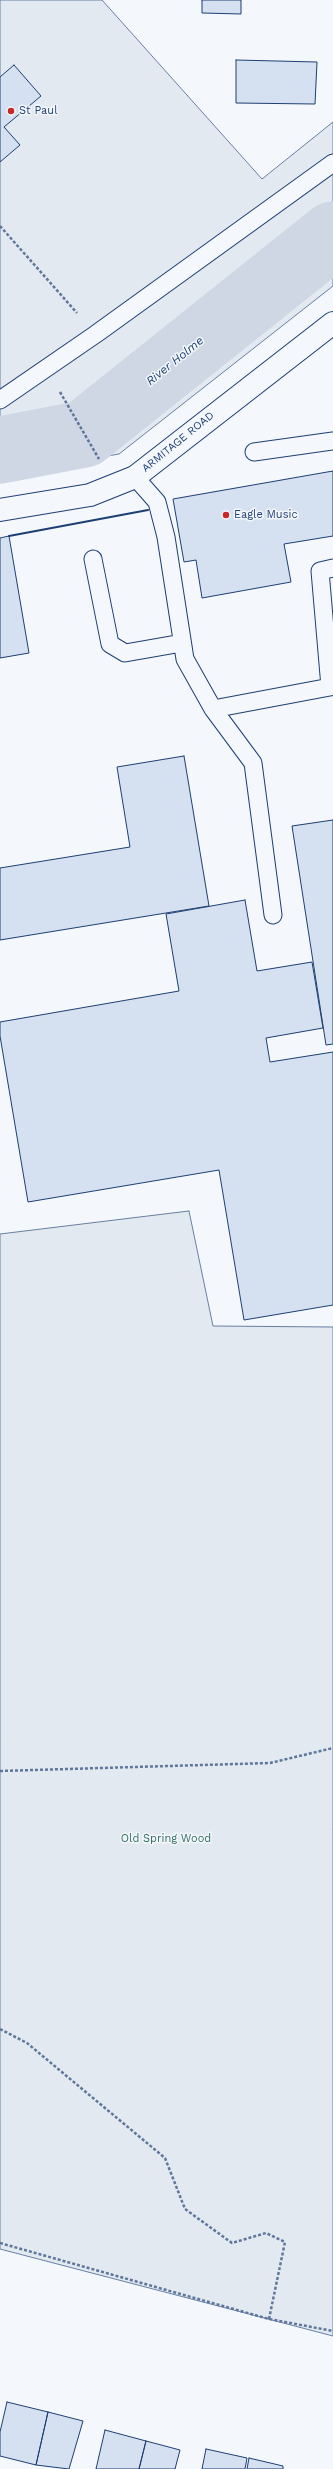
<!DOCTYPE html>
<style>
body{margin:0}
canvas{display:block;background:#f4f7fb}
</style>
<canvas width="333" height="2469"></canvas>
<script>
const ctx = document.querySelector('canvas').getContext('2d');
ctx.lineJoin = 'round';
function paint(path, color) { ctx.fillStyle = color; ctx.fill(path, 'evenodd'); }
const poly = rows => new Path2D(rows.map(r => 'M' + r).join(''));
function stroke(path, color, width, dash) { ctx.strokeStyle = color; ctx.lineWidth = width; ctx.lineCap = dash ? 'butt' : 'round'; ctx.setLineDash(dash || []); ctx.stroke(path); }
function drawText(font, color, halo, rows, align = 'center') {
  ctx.font = font + ' "Work Sans",sans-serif'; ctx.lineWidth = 3; ctx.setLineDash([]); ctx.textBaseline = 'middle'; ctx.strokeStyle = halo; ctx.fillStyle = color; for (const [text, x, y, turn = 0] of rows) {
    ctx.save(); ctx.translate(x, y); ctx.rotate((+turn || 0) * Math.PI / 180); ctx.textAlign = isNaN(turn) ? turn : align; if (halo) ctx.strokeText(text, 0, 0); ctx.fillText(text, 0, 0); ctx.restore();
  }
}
const green = poly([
 [0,0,102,0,262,179,333,122,333,286,119,454,0,475,0,0],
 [189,1211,213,1326,333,1327,333,2336,0,2249,0,1234,189,1211]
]);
paint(green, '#e3e9f0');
stroke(green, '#687fa3', 1);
stroke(poly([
 [0,450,84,434,333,235]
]), '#cfd7e4', 67);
const building = poly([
 [202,0,241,0,241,14,202,13,202,0],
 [236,60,317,62,315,104,236,103,236,60],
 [14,65,41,96,4,127,20,145,0,162,0,77,14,65],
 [333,471,333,536,284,544,291,582,202,598,196,560,184,562,173,499,333,471],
 [9,536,29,653,0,658,0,538,9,536],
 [184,756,209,906,0,940,0,868,130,847,117,767,184,756],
 [333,820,333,1044,326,1045,292,826,333,820],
 [245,900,257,971,312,962,323,1028,266,1038,270,1062,333,1052,333,1305,244,1320,219,1170,28,1202,0,1036,0,1022,179,991,166,914,245,900],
 [7,2402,48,2412,36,2465,0,2456,0,2432,7,2402],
 [48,2412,83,2421,69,2469,36,2465,48,2412],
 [105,2430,146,2441,139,2469,96,2469,105,2430],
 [146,2441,180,2450,175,2469,139,2469,146,2441],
 [206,2449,247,2458,245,2469,202,2469,206,2449],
 [249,2458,283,2466,283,2469,247,2469,249,2458]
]);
paint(building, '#d5e0f0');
stroke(building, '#1d3f73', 1);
const service = poly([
 [0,400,96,334,333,163],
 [254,452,333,441],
 [135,477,157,502,166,537,185,659,213,709,253,763,273,915],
 [93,559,110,644,125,653,182,643],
 [213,709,330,687,320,571,333,568]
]);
const secondary = poly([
 [0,510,90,495,135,477,333,323]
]);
stroke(service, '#1d3f73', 19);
stroke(secondary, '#1d3f73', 24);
stroke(poly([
 [0,226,77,313],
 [60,392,99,459],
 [0,1771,270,1763,333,1748],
 [0,2029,27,2043,165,2158,185,2209,232,2243,266,2233,285,2242,269,2319],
 [0,2243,269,2319,333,2331]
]), '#5e769c', 2.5, [3, 2]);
stroke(service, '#f4f7fb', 17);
stroke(secondary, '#f4f7fb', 22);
stroke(poly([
 [9,536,148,510]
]), '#1d3f73', 2);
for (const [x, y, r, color] of [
 [11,111,4,"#c62828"],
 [226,515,4,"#c62828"]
]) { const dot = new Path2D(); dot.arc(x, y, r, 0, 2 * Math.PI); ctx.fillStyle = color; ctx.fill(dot); stroke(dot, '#f4f7fb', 1.5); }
drawText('11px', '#1d3f73', '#f4f7fb', [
 ["St Paul",19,111],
 ["Eagle Music",234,515]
], 'left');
drawText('11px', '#1d3f73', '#f4f7fb', [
 ["ARMITAGE ROAD",178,442,-39]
]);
drawText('11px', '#2c6c60', '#f4f7fb', [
 ["Old Spring Wood",166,1839]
]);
drawText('italic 12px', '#1d3f73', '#f4f7fb', [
 ["River Holme",175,361,-39]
]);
</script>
